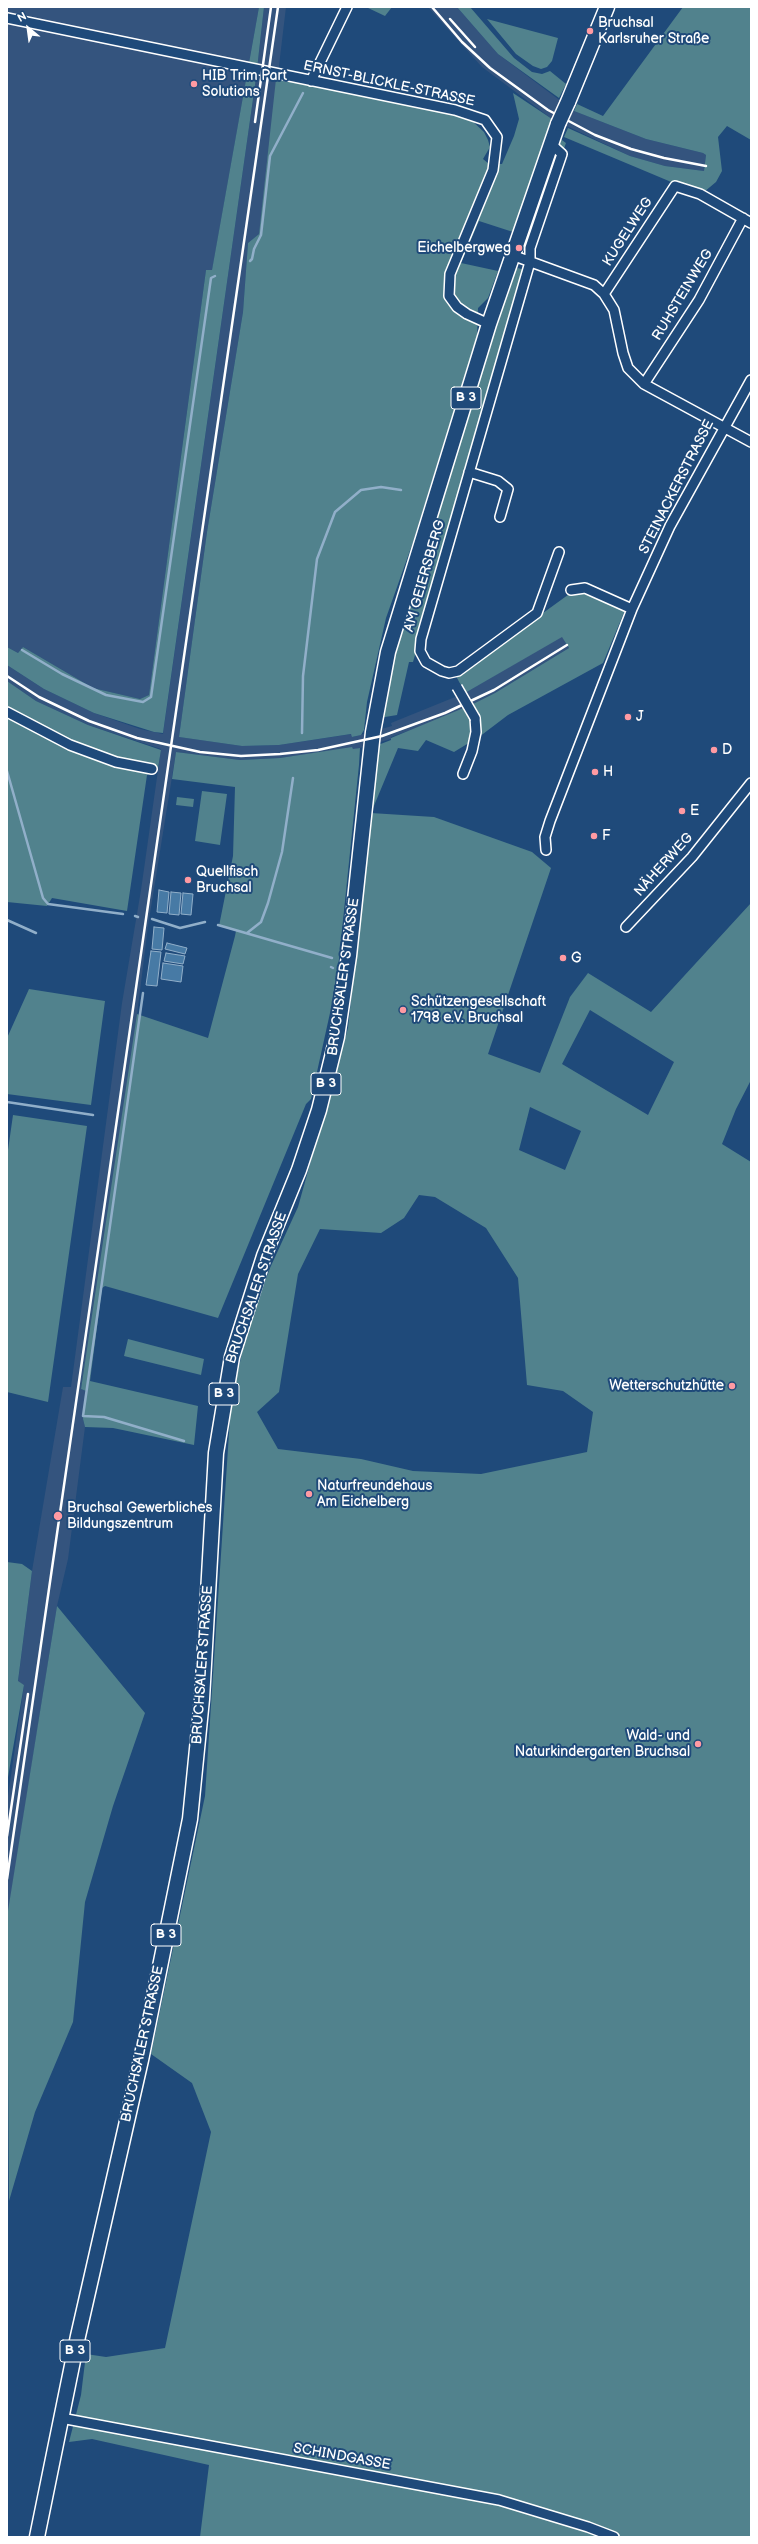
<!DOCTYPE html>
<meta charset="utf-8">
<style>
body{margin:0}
#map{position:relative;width:758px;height:2544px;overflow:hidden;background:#1f4a7a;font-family:"Balsamiq Sans",sans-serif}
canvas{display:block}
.frame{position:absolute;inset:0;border:8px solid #fff;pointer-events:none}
.north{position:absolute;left:8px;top:8px;width:40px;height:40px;-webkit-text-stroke:3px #1f4a7a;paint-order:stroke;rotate:331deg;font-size:11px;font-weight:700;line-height:16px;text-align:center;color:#fff}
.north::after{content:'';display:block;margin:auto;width:14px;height:18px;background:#fff;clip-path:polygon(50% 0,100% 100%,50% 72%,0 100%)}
</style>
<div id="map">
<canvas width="758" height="2544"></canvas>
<div class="frame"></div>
<div class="north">N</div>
</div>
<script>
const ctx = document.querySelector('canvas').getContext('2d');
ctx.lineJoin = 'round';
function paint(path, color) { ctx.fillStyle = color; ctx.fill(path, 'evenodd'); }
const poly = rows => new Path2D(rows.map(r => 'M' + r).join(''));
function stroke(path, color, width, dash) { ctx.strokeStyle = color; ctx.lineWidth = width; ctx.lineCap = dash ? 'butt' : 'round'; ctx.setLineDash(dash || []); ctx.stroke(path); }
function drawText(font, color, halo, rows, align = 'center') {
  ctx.font = font + ' "Balsamiq Sans",sans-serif'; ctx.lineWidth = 4; ctx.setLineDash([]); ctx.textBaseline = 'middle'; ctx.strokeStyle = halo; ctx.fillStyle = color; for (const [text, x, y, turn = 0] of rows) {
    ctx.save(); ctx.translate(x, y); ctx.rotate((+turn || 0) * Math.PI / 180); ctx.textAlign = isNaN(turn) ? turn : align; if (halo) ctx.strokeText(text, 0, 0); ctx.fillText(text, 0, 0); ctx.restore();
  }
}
paint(poly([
 [7,7,259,7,212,271,206,270,149,695,140,699,93,688,23,647,18,653,7,647],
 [264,7,286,7,259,234,248,243,243,312,207,532,179,737,242,746,279,745,352,734,353,737,392,726,391,723,465,693,562,636,569,648,495,693,447,717,391,737,391,739,353,750,352,748,280,758,240,760,176,752,148,926,119,1161,81,1389,86,1391,83,1419,85,1427,68,1559,57,1606,7,1921,7,1803,24,1685,18,1682,32,1571,63,1387,71,1387,122,1003,141,890,161,749,88,725,36,701,7,681,7,665,44,689,94,713,140,729,163,734,256,78],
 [428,7,457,7,498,54,574,111,646,139,703,153,706,155,704,171,665,166,630,156,552,119,482,67]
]), '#34547e');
paint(poly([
 [259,7,264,7,256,78,163,733,154,732,94,713,44,689,7,665,7,647,18,653,23,647,93,688,140,699,149,695,206,270,212,270],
 [366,7,392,7,385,16],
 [457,7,470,7,514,58,532,72,542,74,550,71,566,84,559,98,498,54],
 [683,7,751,7,751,140,727,126,718,137,722,171,716,182,704,192,676,184,564,137,568,128,630,156,665,166,704,171,706,155,703,153,646,139,574,111,577,104,603,116],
 [487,19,558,38,552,61,547,67,541,69,533,66,516,54],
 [276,79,468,117,484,132,488,140,490,147,483,159,489,164,502,164,514,136,519,119,513,93,552,119,513,232,479,221,461,263,498,271,488,298,478,308,477,336,413,542,386,618,367,702,364,730,361,735,352,737,351,734,279,745,242,746,179,737,207,532,243,312,248,243,259,234],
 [559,138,566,143,527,250,525,251,521,246],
 [518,268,524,270,413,662,409,662,397,715,379,718,387,669,508,287,514,269],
 [580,591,625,610,603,663,508,715,479,737,471,705,495,693,569,648,562,637,465,693,456,676,572,592],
 [7,681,36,701,88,725,161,750,158,768,147,775,127,911,52,898,47,906,7,902],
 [466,707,472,719,472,741,454,752,426,740,418,751,398,748,371,813,434,817,532,852,551,868,488,1054,540,1073,570,997,588,973,651,1012,751,903,751,1080,736,1109,722,1144,751,1162,751,2537,200,2537,209,2465,92,2439,69,2442,81,2395,86,2354,106,2357,165,2348,211,2132,192,2083,151,2054,205,1796,231,1403,248,1326,270,1268,298,1207,348,1028,378,745,391,740,391,738],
 [590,1010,674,1062,648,1115,562,1064],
 [530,1107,581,1131,565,1170,519,1150],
 [419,1195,435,1197,486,1228,518,1278,527,1385,563,1391,593,1412,587,1452,481,1474,413,1471,361,1459,278,1449,257,1412,279,1392,298,1274,320,1229,381,1233,404,1218],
 [352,747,353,749,360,748,359,765,339,959,330,1013,311,1099,306,1104,218,1318,105,1286,102,1288,90,1381,198,1406,194,1445,113,1428,85,1427,83,1419,86,1391,81,1389,137,1014,208,1038,235,936,236,931,219,926,233,856,235,787,172,779,176,752,240,760,280,758],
 [202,791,227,794,220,845,195,841],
 [177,797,194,799,193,807,176,805],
 [29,989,105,1001,91,1105,7,1094,7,1038],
 [13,1115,87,1126,48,1402,7,1392,7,1157],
 [128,1339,204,1359,201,1375,124,1356],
 [7,1562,22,1564,32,1571,18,1681,24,1685,7,1783],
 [57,1606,145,1713,113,1806,85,1902,73,2022,35,2112,9,2201,7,1917]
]), '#51828d');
const water = poly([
 [159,890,169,892,167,913,157,912,159,890],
 [171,892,181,893,179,915,169,914,171,892],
 [183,893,193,894,191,915,181,914,183,893],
 [154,927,164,928,162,950,152,949,154,927],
 [167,943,187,948,185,954,165,949,167,943],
 [151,951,161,952,157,986,146,985,151,951],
 [166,953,185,956,183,964,164,961,166,953],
 [163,963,183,966,181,982,161,979,163,963]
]);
paint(water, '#477aa5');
stroke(water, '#91afc9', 1);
stroke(poly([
 [250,261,252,259,254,249,261,235,270,156,303,93],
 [22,650,62,674,106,695,143,702,151,697,211,278,215,276],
 [302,733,303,676,317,559,335,512,361,490,381,487,401,490],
 [7,771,43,898,48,904,123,914],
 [135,916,138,917],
 [152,919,180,928,205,922],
 [7,920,36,933],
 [218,925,332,958],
 [247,933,261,922,268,903,282,852,293,778],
 [331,967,333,968],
 [143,993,83,1416,104,1417,184,1441],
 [7,1102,93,1115]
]), '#91afc9', 2.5);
const minor = poly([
 [7,18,455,110,485,120,497,137,493,170,450,274,449,296,457,307,467,314,489,324],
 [311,81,347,7],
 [551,144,562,154,530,248,530,262,421,639,420,651,426,662,442,671,449,673,458,671,537,613,559,552],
 [512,255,594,285,604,294,614,310,623,353,628,368,644,384,751,442],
 [604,294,675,186,700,194,751,223],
 [644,384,699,300,743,218],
 [469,472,498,481,508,489,500,517],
 [571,590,585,588,632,609],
 [7,712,70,745,116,762,152,769],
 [463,774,472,751,476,732,475,718],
 [546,850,545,837,550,821,632,609,670,526,751,380],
 [626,927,692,857,751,783],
 [61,2418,499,2500,588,2527,614,2537]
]);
const primary = poly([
 [568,102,607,7],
 [37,2537,78,2336,141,2060,190,1819,202,1699,216,1453,232,1357,264,1256,299,1170,319,1110,337,1037,349,956,373,732,388,652,489,324,558,124]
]);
stroke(minor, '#fff', 12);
stroke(primary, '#fff', 17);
stroke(minor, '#1f4a7a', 9);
stroke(primary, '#1f4a7a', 14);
stroke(poly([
 [432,7,462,42,490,68,548,110,595,135,631,149,664,158,706,166],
 [450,19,475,47],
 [255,122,271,7],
 [7,676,39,697,89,721,137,738,200,752,241,756,280,754,318,750,382,736,445,713,494,690,567,645],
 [7,1836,28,1694],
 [7,1879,278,7]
]), '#fff', 2.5);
const minorBridge = poly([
 [457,687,475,718]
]);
const primaryBridge = poly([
 [558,124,568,102]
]);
stroke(minorBridge, '#fff', 12, []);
stroke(primaryBridge, '#fff', 17, []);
stroke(minorBridge, '#1f4a7a', 9);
stroke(primaryBridge, '#1f4a7a', 14);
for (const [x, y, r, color] of [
 [590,31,4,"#ff9aa2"],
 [194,84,4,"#ff9aa2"],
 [519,248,4,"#ff9aa2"],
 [628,717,4,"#ff9aa2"],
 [714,750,4,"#ff9aa2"],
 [595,772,4,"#ff9aa2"],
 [682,811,4,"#ff9aa2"],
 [594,836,4,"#ff9aa2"],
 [188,880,4,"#ff9aa2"],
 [563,958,4,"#ff9aa2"],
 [403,1010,4,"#ff9aa2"],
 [732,1386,4,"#ff9aa2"],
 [309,1494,4,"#ff9aa2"],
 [58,1516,5,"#ff9aa2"],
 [698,1744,4,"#ff9aa2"]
]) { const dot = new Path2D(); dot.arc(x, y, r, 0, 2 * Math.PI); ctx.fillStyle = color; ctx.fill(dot); stroke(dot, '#1f4a7a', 1.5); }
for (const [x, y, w] of [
 [466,398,30],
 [326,1084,30],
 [224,1394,30],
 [166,1935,30],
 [75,2351,30]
]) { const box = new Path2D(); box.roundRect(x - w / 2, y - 11, w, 22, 3); ctx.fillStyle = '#1f4a7a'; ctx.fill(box); stroke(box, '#fff', 1); }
drawText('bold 13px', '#fff', null, [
 ["B 3",466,398],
 ["B 3",326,1084],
 ["B 3",224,1394],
 ["B 3",166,1935],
 ["B 3",75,2351]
]);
drawText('14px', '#fff', '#1f4a7a', [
 ["Bruchsal",598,23],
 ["Karlsruher Straße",598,39],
 ["HIB Trim Part",202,76],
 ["Solutions",202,92],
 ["Eichelbergweg",511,248,"right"],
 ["J",636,717],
 ["D",722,750],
 ["H",603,772],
 ["E",690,811],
 ["F",602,836],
 ["Quellfisch",196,872],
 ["Bruchsal",196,888],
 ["G",571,958],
 ["Schützengesellschaft",411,1002],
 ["1798 e.V. Bruchsal",411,1018],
 ["Wetterschutzhütte",724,1386,"right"],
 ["Naturfreundehaus",317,1486],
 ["Am Eichelberg",317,1502],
 ["Bruchsal Gewerbliches",67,1508],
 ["Bildungszentrum",67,1524],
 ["Wald- und",690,1736,"right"],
 ["Naturkindergarten Bruchsal",690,1752,"right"]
], 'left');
drawText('14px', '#fff', '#1f4a7a', [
 ["ERNST-BLICKLE-STRASSE",389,84,12],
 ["KUGELWEG",628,232,-57],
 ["RUHSTEINWEG",683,295,-59],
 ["STEINACKERSTRASSE",677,487,-63],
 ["AM GEIERSBERG",425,576,-74],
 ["NÄHERWEG",664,865,-48],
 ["BRUCHSALER STRASSE",344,977,-82],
 ["BRUCHSALER STRASSE",257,1288,-71],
 ["BRUCHSALER STRASSE",203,1665,-86],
 ["BRUCHSALER STRASSE",143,2044,-78],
 ["SCHINDGASSE",342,2457,10]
]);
</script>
